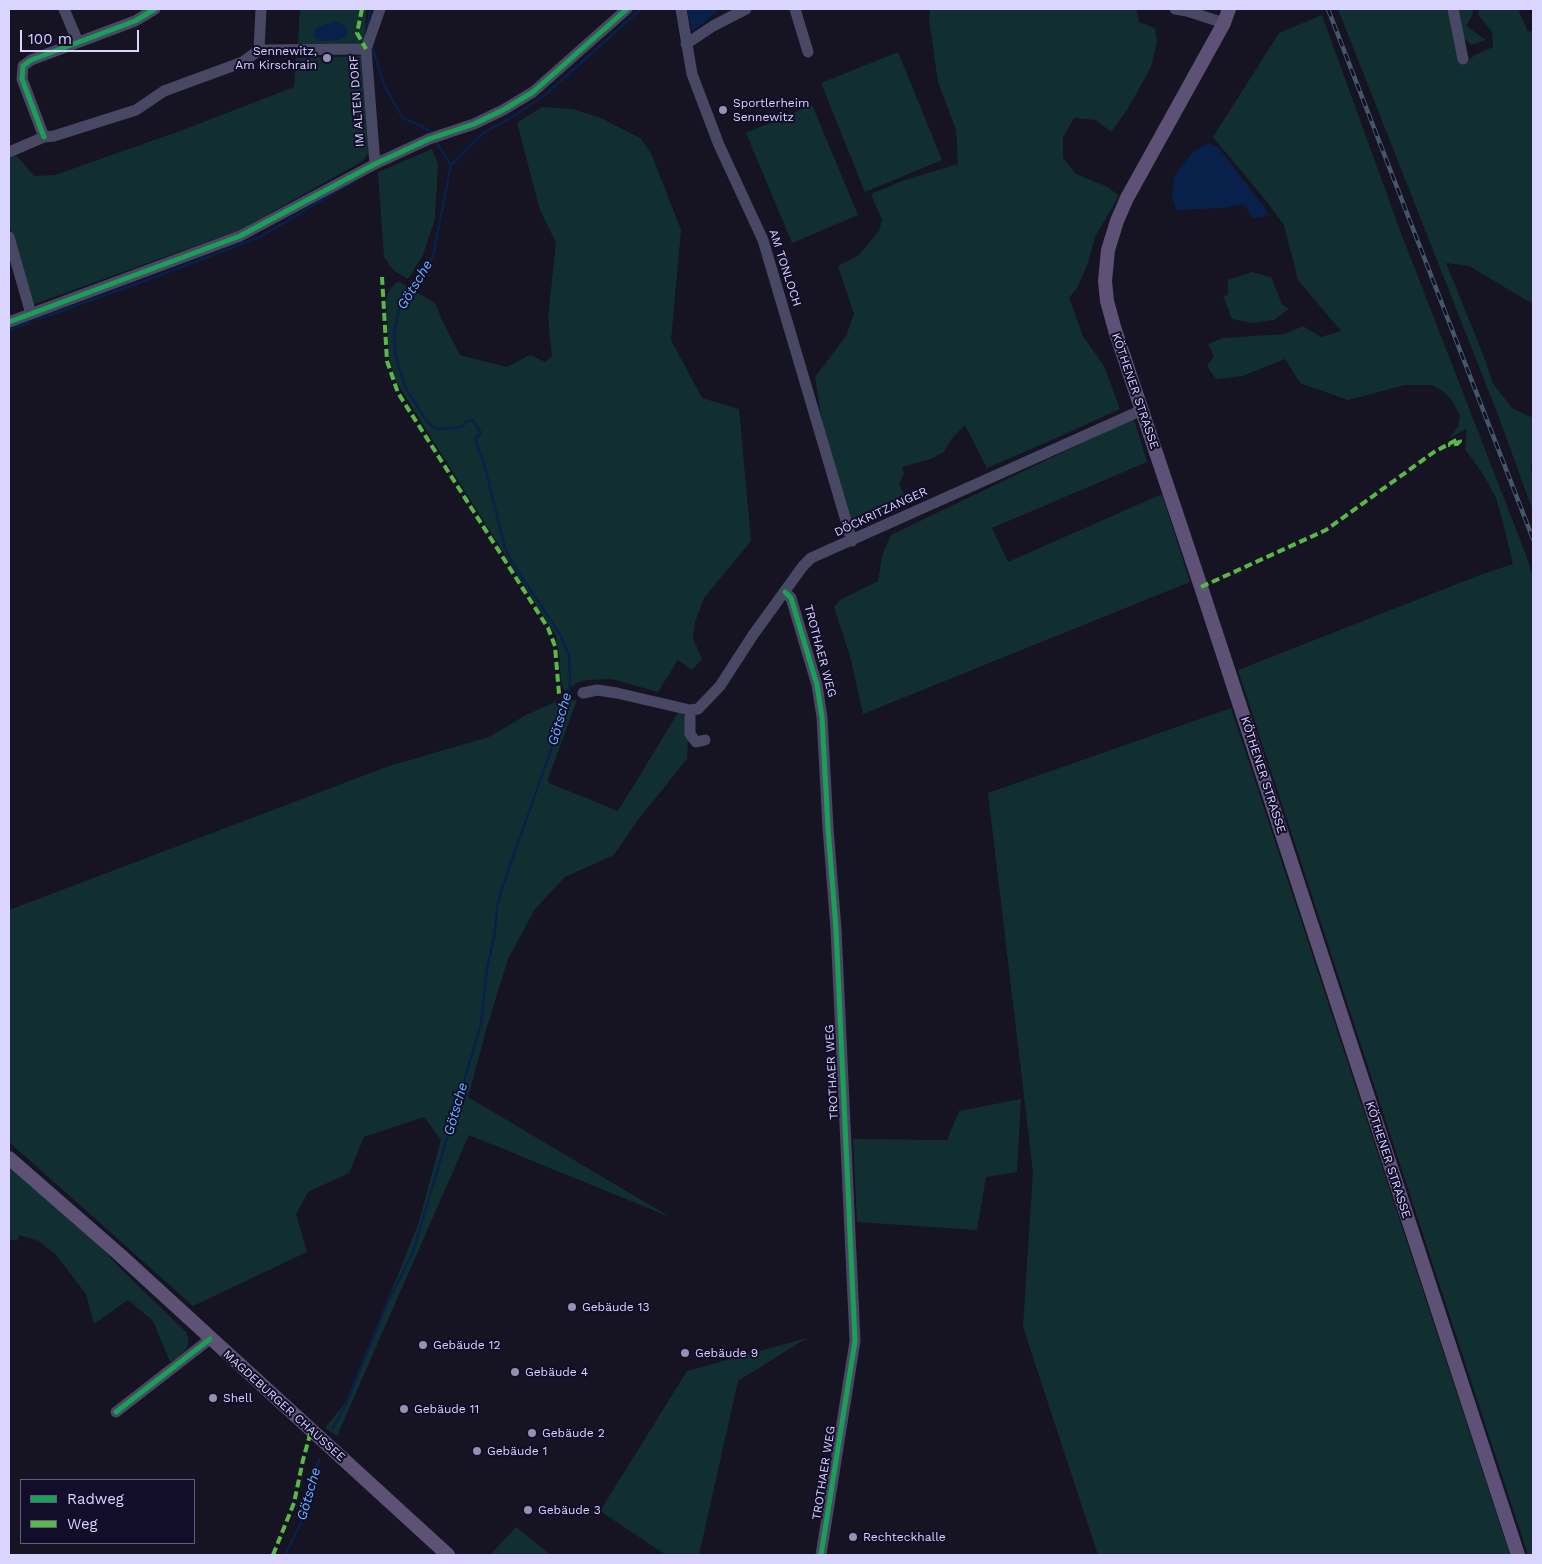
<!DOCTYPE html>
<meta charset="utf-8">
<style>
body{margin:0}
#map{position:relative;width:1542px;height:1564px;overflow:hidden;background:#161323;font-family:"Work Sans",sans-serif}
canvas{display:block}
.frame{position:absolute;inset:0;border:10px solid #dad5ff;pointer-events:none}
.legend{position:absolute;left:20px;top:1479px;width:175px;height:65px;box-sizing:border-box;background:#120d29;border:1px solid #625d7f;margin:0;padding:6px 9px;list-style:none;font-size:15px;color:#dad5ff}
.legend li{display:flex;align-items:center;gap:10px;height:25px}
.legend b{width:25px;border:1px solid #625d7f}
.scale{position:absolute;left:20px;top:30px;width:119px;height:22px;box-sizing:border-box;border:2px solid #dad5ff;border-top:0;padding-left:6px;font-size:15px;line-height:18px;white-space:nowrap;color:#dad5ff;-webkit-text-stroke:4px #120d29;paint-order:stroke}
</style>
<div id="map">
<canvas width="1542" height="1564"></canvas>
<div class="frame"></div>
<ul class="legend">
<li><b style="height:6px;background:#1a9f57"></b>Radweg</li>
<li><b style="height:6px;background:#58b947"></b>Weg</li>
</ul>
<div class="scale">100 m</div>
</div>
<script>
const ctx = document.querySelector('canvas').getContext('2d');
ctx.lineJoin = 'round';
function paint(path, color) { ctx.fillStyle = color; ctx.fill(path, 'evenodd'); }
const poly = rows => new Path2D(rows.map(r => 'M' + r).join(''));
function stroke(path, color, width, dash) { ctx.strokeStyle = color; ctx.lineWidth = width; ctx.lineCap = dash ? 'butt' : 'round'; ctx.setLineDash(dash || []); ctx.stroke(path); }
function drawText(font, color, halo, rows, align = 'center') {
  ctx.font = font + ' "Work Sans",sans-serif'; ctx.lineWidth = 4; ctx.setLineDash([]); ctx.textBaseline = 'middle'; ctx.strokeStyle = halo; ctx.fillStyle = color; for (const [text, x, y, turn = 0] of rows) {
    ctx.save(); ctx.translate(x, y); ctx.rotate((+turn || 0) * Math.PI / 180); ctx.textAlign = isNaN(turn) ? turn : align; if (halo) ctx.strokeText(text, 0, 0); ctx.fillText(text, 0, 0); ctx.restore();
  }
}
paint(poly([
 [300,9,366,9,365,42,358,45,321,45,298,44],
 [930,9,1136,9,1139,22,1155,28,1157,42,1151,67,1127,110,1111,132,1096,120,1074,118,1063,137,1063,158,1076,174,1108,187,1119,196,1095,237,1088,263,1078,286,1069,298,1083,336,1104,366,1120,409,1045,443,987,468,965,425,952,438,944,452,931,459,902,467,904,474,899,484,908,504,852,525,824,434,815,377,846,336,854,314,838,266,859,255,879,231,882,220,871,194,902,181,958,164,956,130,938,82,929,19],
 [1338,9,1451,9,1462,65,1475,55,1493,47,1492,32,1478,15,1479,9,1518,9,1528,32,1533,30,1533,304,1469,266,1446,263,1486,362,1492,382,1512,408,1533,418,1533,458,1531,469,1533,478,1533,511,1498,415],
 [1456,9,1472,9,1473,14,1466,26,1486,40,1471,45,1464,38],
 [1322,15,1401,233,1526,555,1533,577,1533,1555,1528,1555,1238,670,1480,575,1513,564,1504,527,1496,498,1483,474,1465,449,1467,429,1449,438,1458,427,1460,416,1453,402,1444,392,1432,385,1405,385,1348,400,1300,383,1285,359,1243,376,1216,379,1207,366,1214,356,1208,344,1223,338,1285,334,1303,326,1321,337,1341,331,1298,280,1284,225,1267,202,1213,137,1279,33],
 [898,52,942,160,865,192,821,83],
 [362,56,369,152,363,161,242,229,32,305,9,223,9,158,16,155,34,176,55,175,180,131,294,87,296,58],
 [812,105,858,215,792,243,746,133],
 [542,107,573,109,601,118,640,138,651,153,681,230,671,340,702,398,739,409,751,541,704,598,695,622,693,638,702,659,692,670,678,660,658,692,612,679,587,680,577,683,565,691,561,683,559,653,556,636,395,380,389,357,386,298,390,289,398,281,435,303,443,322,460,355,507,367,530,355,545,362,552,356,548,318,556,243,540,210,517,123],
 [432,149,438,164,435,219,423,255,408,279,393,270,384,257,378,172],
 [1252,272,1271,277,1282,304,1289,309,1274,320,1251,323,1232,319,1223,296,1228,295,1228,280],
 [1134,419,1147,462,992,528,1008,562,1162,494,1190,582,863,714,850,656,834,607,840,600,878,581,883,552,891,535,1113,428],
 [577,700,548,779,549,783,618,811,679,711,686,718,688,737,687,759,637,821,614,855,565,877,535,909,508,959,487,1027,468,1097,670,1217,469,1135,337,1436,325,1428,345,1403,402,1265,419,1222,441,1140,424,1117,364,1137,349,1173,308,1192,296,1214,307,1252,193,1306,9,1142,9,910,389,766,489,737,526,715,555,702],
 [1231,708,1510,1555,1098,1555,1023,1327,1033,1172,988,793],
 [1021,1099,1017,1172,986,1177,977,1230,857,1222,853,1139,947,1140,959,1111],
 [9,1160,94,1240,122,1270,186,1332,188,1338,188,1344,186,1349,179,1356,170,1362,153,1321,128,1300,94,1324,86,1294,56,1255,39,1241,19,1235,17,1241,9,1239],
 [807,1338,738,1381,699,1555,666,1555,600,1511,687,1371],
 [516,1527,551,1555,490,1555]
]), '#112f30');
paint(poly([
 [687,9,720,9,692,32],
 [334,21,342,24,348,30,347,36,338,40,324,41,315,38,313,33,315,29],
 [1208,143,1218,147,1270,215,1253,218,1243,204,1222,208,1176,210,1172,196,1174,176,1192,153]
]), '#08214a');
stroke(poly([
 [368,27,370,9],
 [371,44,385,87,403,118,421,126,430,131,432,135],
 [451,165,482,134,517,114,546,94,641,9],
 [36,320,163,274,260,237,354,181],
 [9,330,30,322],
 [333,1428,346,1404,386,1306,413,1252,481,1024,487,969,495,932,497,907,503,885,568,702,570,680,569,656,561,636,512,562,505,548,484,463,478,448,476,438,481,433,473,420,467,421,462,427,441,429,434,428,427,421,406,389,399,368,395,352,394,332,399,310,433,256,451,165,435,140],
 [285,1555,304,1517,319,1459]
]), '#08214a', 2.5);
stroke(poly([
 [64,9,78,42],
 [681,9,692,74,719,145,763,240,852,541],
 [795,9,808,52],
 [1175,9,1187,11,1224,23],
 [1453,9,1463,59],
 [686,44,713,26,746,9],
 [259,50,366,49],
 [259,50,261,9],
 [44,137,22,79,23,66,31,60,135,21,155,9],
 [9,152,44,137,54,136,136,110,164,91,243,62,259,50],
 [375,164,366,49,380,9],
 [9,237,31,314],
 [9,322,240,236,375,164,429,139,474,124,503,110,533,92,627,9],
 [785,592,791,598,817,685,822,717,828,828,836,929,855,1341,821,1555],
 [583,693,597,690,617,693,690,710],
 [705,740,696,742,690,734,690,710,698,709,720,686,753,635,803,566,811,558,1142,410],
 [116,1412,210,1339]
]), '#494864', 11);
stroke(poly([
 [1229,9,1224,23,1127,198,1117,221,1108,250,1105,281,1107,301,1115,330,1201,587,1518,1555],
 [9,1158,119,1254,448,1555]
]), '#5d5275', 14);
const rail = poly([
 [1328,9,1533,539]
]);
stroke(rail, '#42596c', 4.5);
stroke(rail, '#120d29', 2.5, [8]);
stroke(poly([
 [362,9,357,33,366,49],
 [382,277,387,361,398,393,548,628,555,646,559,694],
 [1201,587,1326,530,1434,452,1458,439,1460,441,1457,444,1448,445],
 [273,1555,294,1503,303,1460,311,1431]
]), '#58b947', 4, [8, 4]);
stroke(poly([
 [44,137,22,79,23,66,31,60,135,21,155,9],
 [9,322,240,236,375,164,429,139,474,124,503,110,533,92,627,9],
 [785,592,791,598,817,685,822,717,828,828,836,929,855,1341,821,1555],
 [116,1412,210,1339]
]), '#1a9f57', 5);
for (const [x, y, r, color] of [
 [327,58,5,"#9591b2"],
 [723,110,5,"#9591b2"],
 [572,1307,5,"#9591b2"],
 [423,1345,5,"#9591b2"],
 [685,1353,5,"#9591b2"],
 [515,1372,5,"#9591b2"],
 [213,1398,5,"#9591b2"],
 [404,1409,5,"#9591b2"],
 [532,1433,5,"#9591b2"],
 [477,1451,5,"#9591b2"],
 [528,1510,5,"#9591b2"],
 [853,1537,5,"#9591b2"]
]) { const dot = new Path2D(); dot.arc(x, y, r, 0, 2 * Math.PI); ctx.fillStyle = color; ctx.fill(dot); stroke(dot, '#120d29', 2); }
drawText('12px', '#dad5ff', '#120d29', [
 ["Sennewitz,",317,51,"right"],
 ["Am Kirschrain",317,65,"right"],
 ["Sportlerheim",733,103],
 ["Sennewitz",733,117],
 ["Gebäude 13",582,1307],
 ["Gebäude 12",433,1345],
 ["Gebäude 9",695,1353],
 ["Gebäude 4",525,1372],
 ["Shell",223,1398],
 ["Gebäude 11",414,1409],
 ["Gebäude 2",542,1433],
 ["Gebäude 1",487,1451],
 ["Gebäude 3",538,1510],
 ["Rechteckhalle",863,1537]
], 'left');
drawText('12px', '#dad5ff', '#120d29', [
 ["IM ALTEN DORF",357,101,-94],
 ["AM TONLOCH",785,268,72],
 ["KÖTHENER STRASSE",1135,391,71],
 ["DÖCKRITZANGER",881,512,-25],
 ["TROTHAER WEG",820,651,75],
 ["KÖTHENER STRASSE",1263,775,72],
 ["TROTHAER WEG",832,1072,-93],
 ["KÖTHENER STRASSE",1388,1160,72],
 ["MAGDEBURGER CHAUSSEE",284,1406,42],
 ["TROTHAER WEG",824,1473,-81]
]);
drawText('italic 14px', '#63b8ff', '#120d29', [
 ["Götsche",415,285,-59],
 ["Götsche",560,719,-74],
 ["Götsche",456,1109,-74],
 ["Götsche",309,1494,-74]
]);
</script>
